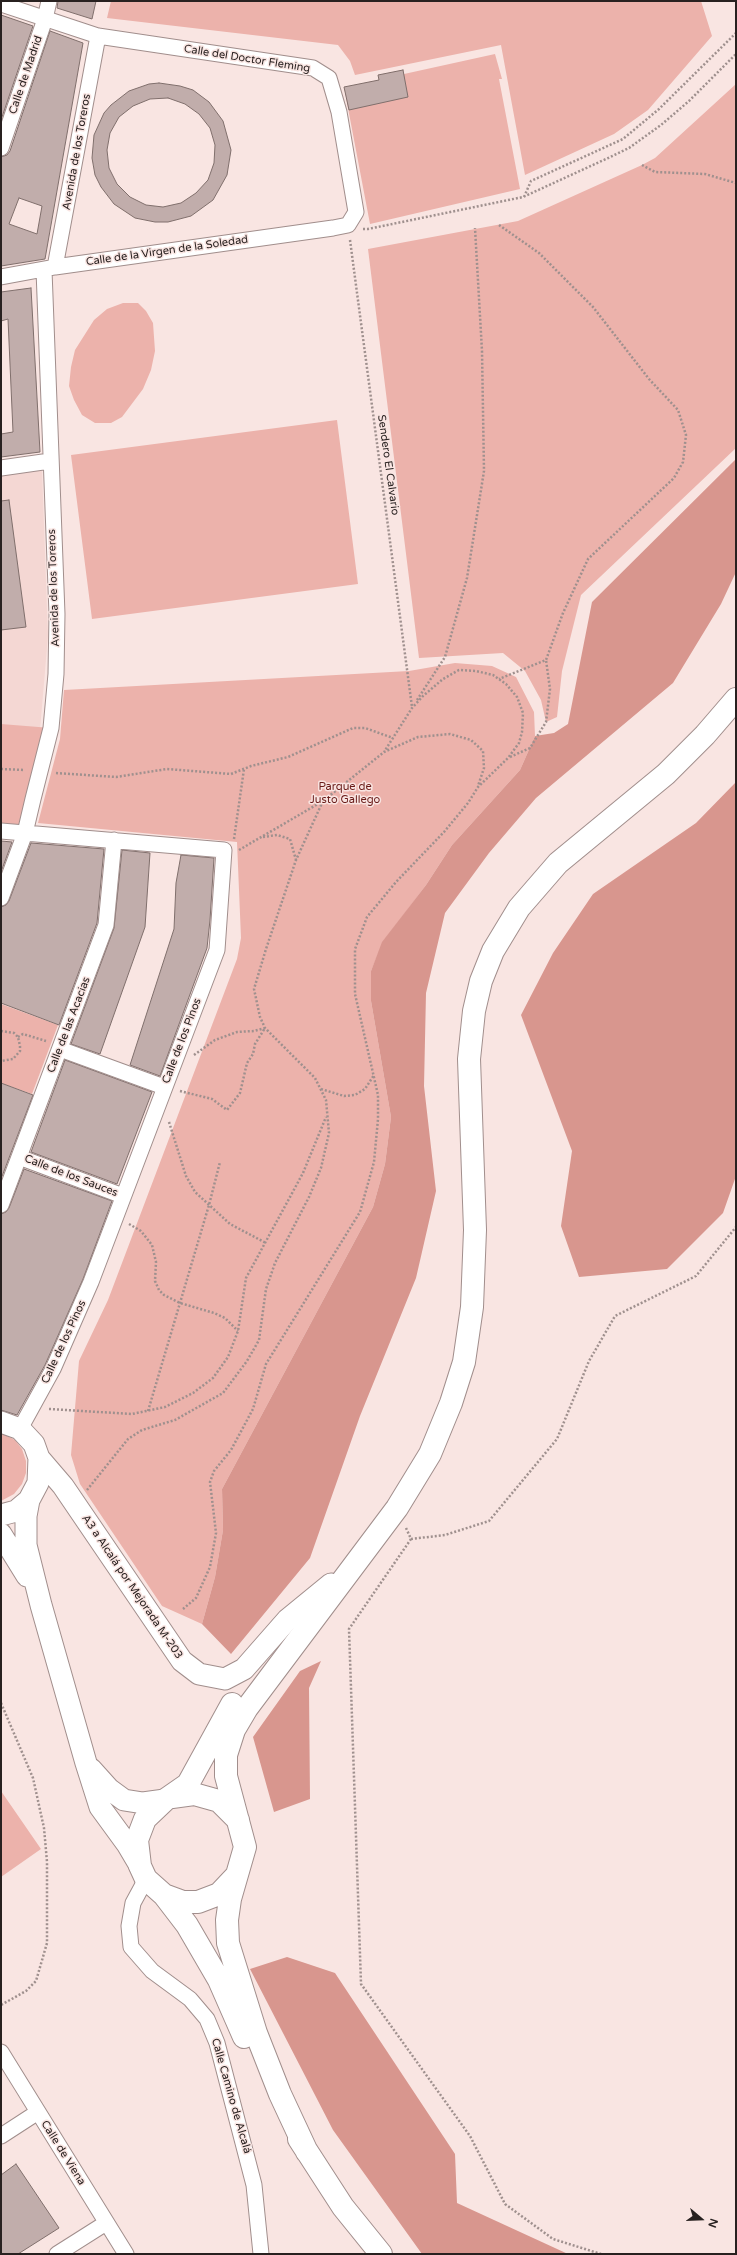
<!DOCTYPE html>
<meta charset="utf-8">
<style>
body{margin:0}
#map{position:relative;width:737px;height:2255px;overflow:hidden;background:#f9e5e2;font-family:"Varela Round",sans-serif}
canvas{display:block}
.frame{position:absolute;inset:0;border:2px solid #282120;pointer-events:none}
.north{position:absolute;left:681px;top:2199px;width:40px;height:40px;-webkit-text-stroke:3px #f9e5e2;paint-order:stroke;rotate:109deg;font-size:11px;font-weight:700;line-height:16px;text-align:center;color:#282120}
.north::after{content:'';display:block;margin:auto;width:14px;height:18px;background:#282120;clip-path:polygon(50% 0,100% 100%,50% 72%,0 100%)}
</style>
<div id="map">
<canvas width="737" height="2255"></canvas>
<div class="frame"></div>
<div class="north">N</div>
</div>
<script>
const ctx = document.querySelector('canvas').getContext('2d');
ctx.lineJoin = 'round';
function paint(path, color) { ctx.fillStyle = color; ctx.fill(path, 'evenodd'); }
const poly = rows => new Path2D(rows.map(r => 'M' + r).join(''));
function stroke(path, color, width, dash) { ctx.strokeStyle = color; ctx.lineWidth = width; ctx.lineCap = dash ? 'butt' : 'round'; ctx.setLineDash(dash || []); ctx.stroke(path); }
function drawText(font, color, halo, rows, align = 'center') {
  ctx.font = font + ' "Varela Round",sans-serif'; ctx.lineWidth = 3; ctx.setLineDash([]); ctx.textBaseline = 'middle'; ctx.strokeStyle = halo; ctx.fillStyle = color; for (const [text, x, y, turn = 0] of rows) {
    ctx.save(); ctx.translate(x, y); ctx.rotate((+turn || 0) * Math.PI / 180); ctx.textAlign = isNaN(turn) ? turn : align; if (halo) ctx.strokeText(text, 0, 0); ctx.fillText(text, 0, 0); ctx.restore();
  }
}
paint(poly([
 [42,470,48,636,40,730,1,727,1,476]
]), '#f4d7d3');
paint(poly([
 [111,1,701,1,712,36,648,110,614,134,525,175,501,45,355,75,350,61,338,45,107,18],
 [495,54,502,79,499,79,520,189,370,224,344,87,379,80,378,75,403,70,404,74],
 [736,84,736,448,581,595,562,671,557,717,546,722,541,700,525,671,503,653,419,658,368,249,518,221,642,165,655,158],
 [123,303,138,303,146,311,153,323,155,351,151,370,143,389,122,417,111,423,95,423,82,415,74,400,69,386,71,367,75,350,94,320,107,309],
 [337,420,358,584,92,619,71,455],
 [455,663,492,666,516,677,534,712,535,736,520,770,452,845,426,885,383,942,371,971,371,1001,391,1117,385,1164,373,1207,222,1489,223,1530,215,1577,202,1624,162,1606,80,1484,71,1455,79,1361,108,1300,237,959,241,938,237,842,38,823,60,739,64,690,409,671],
 [1,724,51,728,25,833,1,831],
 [1,1004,58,1025,32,1094,1,1083],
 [1,1433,15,1440,22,1449,26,1461,26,1473,22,1484,14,1494,1,1501],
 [1,1791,41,1849,1,1877]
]), '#ecb2ab');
paint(poly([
 [736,459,736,572,721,604,673,683,536,798,489,853,445,913,426,993,424,1086,436,1191,416,1278,360,1416,310,1558,231,1654,202,1624,215,1577,223,1530,222,1489,373,1207,385,1164,391,1117,371,1001,371,971,382,942,426,885,452,845,520,770,535,736,554,733,568,724,592,602],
 [736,782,736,1176,723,1213,667,1269,579,1277,561,1226,572,1151,521,1015,553,953,593,894,696,823],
 [321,1661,309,1688,310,1799,274,1812,253,1737,300,1671],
 [287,1957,335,1973,455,2154,457,2203,568,2254,422,2254,333,2130,250,1969]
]), '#d8968e');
const building = poly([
 [58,1,96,1,92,19,57,8,58,1],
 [1,15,33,26,1,120,1,15],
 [50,31,83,43,45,259,1,266,1,157,7,155,10,151,50,31],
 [19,198,42,206,37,234,9,224,19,198],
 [403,70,408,97,349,110,344,87,379,80,378,75,403,70],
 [159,83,180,86,193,90,209,102,223,121,231,150,227,175,213,200,191,216,168,222,155,222,135,218,114,204,101,187,95,175,92,158,94,135,104,113,111,105,129,91,149,84,159,83],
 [168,98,185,104,199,114,210,128,215,145,214,163,208,180,196,193,181,203,163,207,146,205,130,197,117,184,109,168,107,150,110,133,119,117,133,106,150,99,168,98],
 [31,288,40,452,1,457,1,434,13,432,8,319,1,321,1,292,31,288],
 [9,500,26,627,1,630,1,501,9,500],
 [1,841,12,842,1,872,1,841],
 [31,843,104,849,97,923,59,1025,1,1003,1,907,6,905,9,901,31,843],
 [122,850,150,853,145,927,100,1054,71,1044,114,928,122,850],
 [181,855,214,858,210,920,207,948,160,1076,130,1065,174,929,176,883,181,855],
 [65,1060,152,1092,117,1184,31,1152,65,1060],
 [1,1083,33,1095,1,1179,1,1083],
 [24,1169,112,1201,83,1279,45,1365,17,1415,1,1410,1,1214,6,1212,9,1208,24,1169],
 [16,2164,59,2228,18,2254,1,2254,1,2175,16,2164]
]);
paint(building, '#c1adab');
stroke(building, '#806f6c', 1);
const street = poly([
 [1,4,98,36,313,68,329,78,339,112,356,212,348,225,333,228,55,267,1,277],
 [1,148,45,19,49,1],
 [55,267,98,36],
 [1,468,50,461],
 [1,831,224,850,217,950,91,1282,53,1369,20,1429],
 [1,898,25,833,33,799,51,728,56,674,57,614,44,270],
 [60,1049,164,1087],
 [19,1157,123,1196],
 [1,1205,106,925,114,840],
 [146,1879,133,1903,129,1926,131,1947,152,1971,190,1999,207,2019,217,2043,254,2185,261,2254],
 [1,2052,126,2254],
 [1,2136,38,2112],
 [57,2254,106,2223]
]);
const secondary = poly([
 [1,1422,20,1429,34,1444,39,1458,38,1483,29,1500,16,1511,1,1515],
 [39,1458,63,1486,182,1661,199,1674,225,1679,244,1669,287,1620,331,1584],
 [29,1500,26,1516,26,1545,41,1605,86,1763,100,1807,127,1844,140,1866],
 [1,1534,27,1576],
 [91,1769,109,1789,124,1800,143,1803,165,1800]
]);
const primary = poly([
 [232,1704,188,1784,165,1800,145,1819,137,1840,140,1866,146,1879,164,1895,187,1925,219,1980,244,2037],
 [172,1797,194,1794,219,1801,238,1820],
 [164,1895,183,1902,198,1902,219,1894,236,1876],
 [299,2139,343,2207,381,2254],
 [307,2152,280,2094,256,2033,228,1943,227,1920,230,1899,245,1847,226,1776,226,1755,234,1730,247,1708,397,1508,430,1454,451,1403,464,1362,472,1307,475,1230,469,1059,474,1011,481,981,493,951,519,908,558,863,666,774,705,735,736,699]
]);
stroke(street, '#a18e8c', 17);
stroke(secondary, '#a18e8c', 23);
stroke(primary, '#a18e8c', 24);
stroke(poly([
 [642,165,655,172,705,174,736,183],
 [524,197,531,181,623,139,659,109,736,33],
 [499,225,539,253,593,307,649,379,678,410,686,435,683,462,674,478,588,559,563,613,546,660,499,679],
 [363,229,368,229,523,197,606,159,629,148,661,125,689,101,736,54],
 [350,240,412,707],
 [417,700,445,657,467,578,484,471,482,351,475,228],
 [510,757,530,748,546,722,550,689,546,660],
 [1,769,24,770],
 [56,773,116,777,167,769,231,774,251,766,288,757,353,728,365,728,393,738],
 [263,837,277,835,290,839,296,860],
 [234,839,244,769],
 [239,850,323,801],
 [1,1031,14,1033,18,1037,20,1046,20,1051,13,1059,1,1061],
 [18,1037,23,1034,46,1041],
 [194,1055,215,1040,237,1032,254,1031,265,1028],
 [321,1089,344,1096,355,1095,365,1089,374,1075],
 [180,1091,212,1099,227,1110,240,1093,247,1063,253,1054,255,1044,265,1028],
 [169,1122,186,1176,195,1192,230,1224,266,1243],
 [129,1224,141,1231,152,1245,156,1262,155,1281,159,1290,164,1295,180,1303,214,1313,225,1318,238,1331],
 [49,1409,132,1414,165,1407,193,1393,213,1378,228,1357,238,1331,246,1278,303,1173,326,1117],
 [148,1411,209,1205,220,1162],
 [87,1490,128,1439,142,1430,175,1420,223,1393,247,1361,259,1340,266,1289,275,1263,309,1197,321,1168,329,1133,326,1100,315,1078,265,1028,260,1017,254,989,266,949,296,860,323,801,384,752,418,737,450,734,471,740,483,751,484,768,478,786],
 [406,1528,411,1539,445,1535,489,1521,557,1439,589,1361,615,1316,696,1276,736,1227],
 [411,1539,349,1629,361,1984,470,2136,505,2204,553,2239,601,2254],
 [183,1609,196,1598,210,1567,216,1533,210,1482,214,1471,231,1450,253,1409,266,1364,360,1212,374,1162,378,1119,378,1095,355,994,355,949,367,917,396,882,444,832,468,803,478,787,508,758,519,743,522,732,523,713,517,697,506,684,493,675,476,671,459,670,443,679,423,696,412,708,384,752],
 [1,1703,33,1778,44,1828,47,1862,47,1943,36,1981,26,1991,1,2005]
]), '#9f908e', 2.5, [2, 2]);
stroke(street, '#fff', 15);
stroke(secondary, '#fff', 21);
stroke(primary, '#fff', 22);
drawText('11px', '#282120', '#f9e5e2', [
 ["Calle del Doctor Fleming",247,59,9],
 ["Calle de Madrid",26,75,-71],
 ["Avenida de los Toreros",77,152,-80],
 ["Calle de la Virgen de la Soledad",167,251,-8],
 ["Sendero El Calvario",388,465,82],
 ["Avenida de los Toreros",54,588,-92],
 ["Calle de las Acacias",69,1025,-69],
 ["Calle de los Pinos",182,1041,-69],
 ["Calle de los Sauces",71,1176,21],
 ["Calle de los Pinos",64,1342,-65],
 ["A3 a Alcalá por Mejorada M-203",132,1587,56],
 ["Calle Camino de Alcalá",231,2096,74],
 ["Calle de Viena",63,2153,58]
]);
drawText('11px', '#691b18', '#f9e5e2', [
 ["Parque de",345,787],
 ["Justo Gallego",345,800]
]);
</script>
